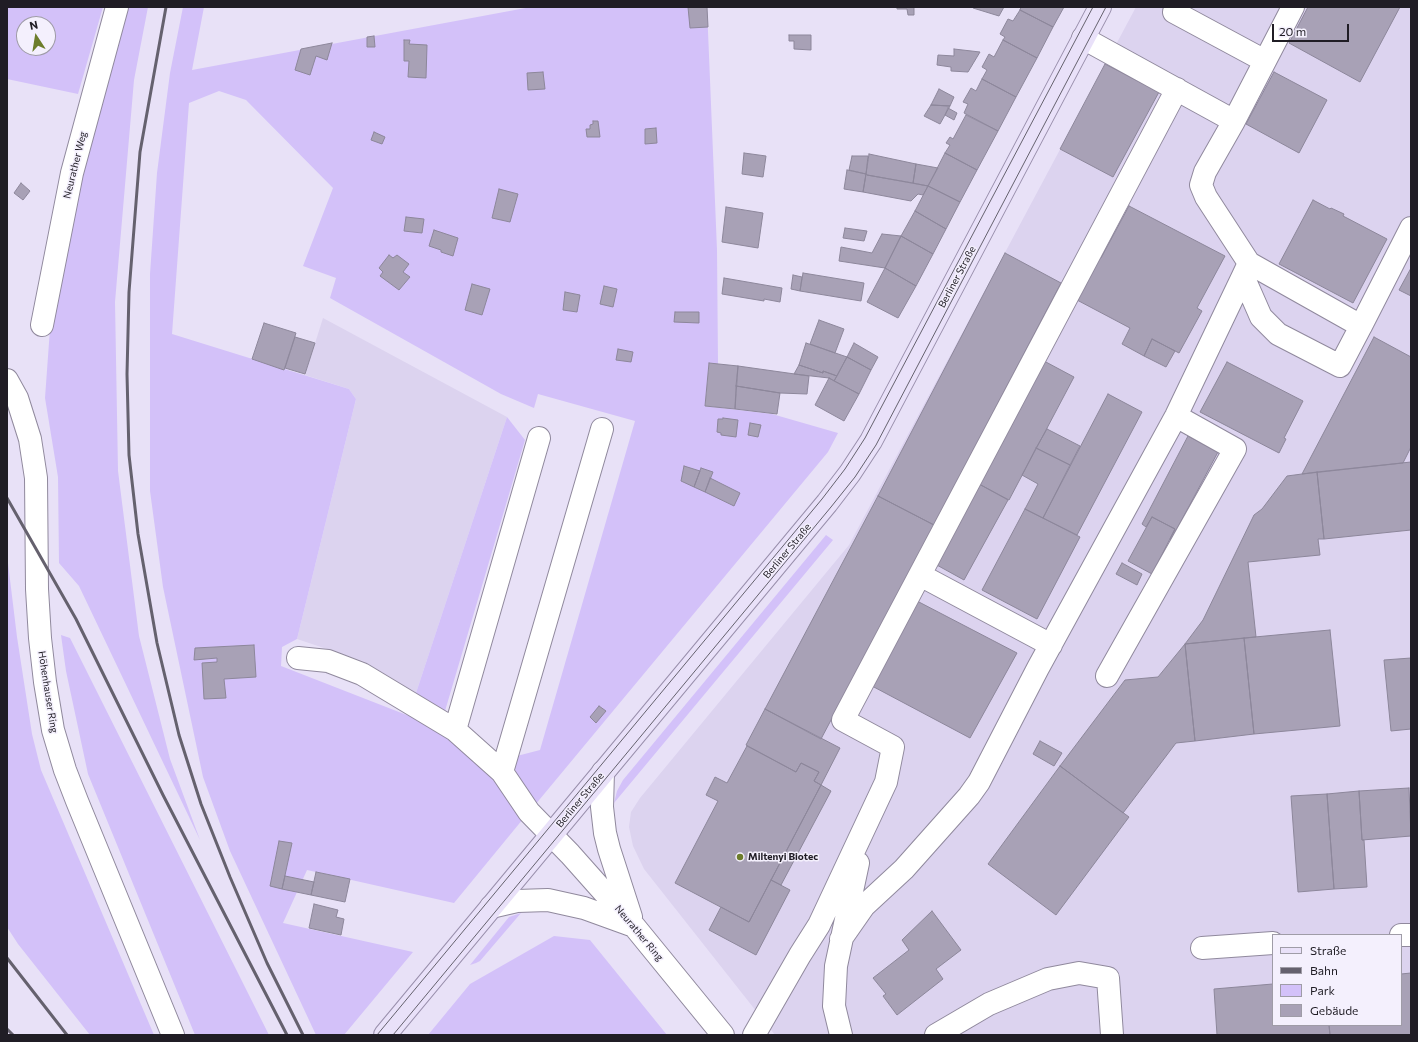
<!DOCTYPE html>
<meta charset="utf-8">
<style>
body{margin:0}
#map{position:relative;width:1418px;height:1042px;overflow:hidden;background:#e8e1f7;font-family:Commissioner,sans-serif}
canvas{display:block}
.frame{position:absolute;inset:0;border:8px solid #201d25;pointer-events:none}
.legend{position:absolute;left:1272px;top:934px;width:130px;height:92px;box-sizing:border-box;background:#f4f0fd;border:1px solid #9f9ca7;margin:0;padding:5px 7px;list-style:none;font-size:12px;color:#201d25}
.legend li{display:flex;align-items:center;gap:8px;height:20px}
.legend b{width:20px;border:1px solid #9f9ca7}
.north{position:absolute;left:16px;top:16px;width:40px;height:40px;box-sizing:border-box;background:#f4f0fd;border:1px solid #9f9ca7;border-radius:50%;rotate:348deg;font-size:11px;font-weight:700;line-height:16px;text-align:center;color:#201d25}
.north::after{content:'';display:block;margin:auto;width:14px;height:18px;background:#6d7d2c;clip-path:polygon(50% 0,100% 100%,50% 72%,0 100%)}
.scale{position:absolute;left:1272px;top:24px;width:77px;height:18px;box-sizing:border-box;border:2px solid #201d25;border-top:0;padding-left:5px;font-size:12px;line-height:14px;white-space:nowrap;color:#201d25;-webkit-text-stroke:3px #f4f0fd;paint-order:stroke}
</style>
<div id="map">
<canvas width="1418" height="1042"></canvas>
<div class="frame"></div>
<ul class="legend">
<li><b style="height:5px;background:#e9e1f9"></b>Straße</li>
<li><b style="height:5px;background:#65616e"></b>Bahn</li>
<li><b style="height:11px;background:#d3c1f9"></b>Park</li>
<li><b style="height:11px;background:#a8a1b6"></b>Gebäude</li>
</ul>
<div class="north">N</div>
<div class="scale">20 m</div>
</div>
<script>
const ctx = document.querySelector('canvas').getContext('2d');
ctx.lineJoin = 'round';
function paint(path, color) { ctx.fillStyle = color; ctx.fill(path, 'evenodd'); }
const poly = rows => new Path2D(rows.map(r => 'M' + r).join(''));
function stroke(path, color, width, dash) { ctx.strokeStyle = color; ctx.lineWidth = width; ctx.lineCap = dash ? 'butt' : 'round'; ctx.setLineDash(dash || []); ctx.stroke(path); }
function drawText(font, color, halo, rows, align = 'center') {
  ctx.font = font + ' Commissioner,sans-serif'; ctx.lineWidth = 3; ctx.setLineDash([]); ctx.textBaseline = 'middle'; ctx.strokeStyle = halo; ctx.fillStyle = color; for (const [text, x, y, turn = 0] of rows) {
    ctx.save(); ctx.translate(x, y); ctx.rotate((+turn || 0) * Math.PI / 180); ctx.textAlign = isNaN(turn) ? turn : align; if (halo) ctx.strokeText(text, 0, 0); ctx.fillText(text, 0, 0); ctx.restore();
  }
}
paint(poly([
 [1136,7,1411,7,1411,1035,775,1035,644,869,633,846,629,827,631,812,640,798,849,545],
 [1273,935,1401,935,1401,1025,1273,1025],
 [323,318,507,417,416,693,363,661,297,639,356,399,349,389,305,375]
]), '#dcd3ef');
paint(poly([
 [7,7,103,7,78,94,7,79],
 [24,24,48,24,48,48,24,48],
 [128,7,148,7,134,80,115,302,118,471,139,636,170,759,200,840,79,586,59,563,58,477,45,398,51,315,78,174],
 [183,7,204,7,192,70,531,7,707,7,717,250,718,364,709,363,705,406,772,414,838,433,828,452,535,805,517,779,513,757,540,750,635,421,538,394,534,408,501,394,330,298,336,278,303,266,333,188,246,100,219,91,189,103,172,334,349,389,356,399,297,639,282,647,281,666,440,728,485,767,523,819,454,903,307,870,283,923,413,952,344,1035,316,1035,230,851,203,777,163,587,150,491,150,274,157,173,170,73],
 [507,417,525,440,445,711,416,693],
 [826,535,833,540,614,803,617,791,623,780],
 [7,555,17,637,32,734,41,770,154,1035,90,1035,18,944,7,927],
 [61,635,70,638,269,1035,195,1035,88,774,66,671],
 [521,913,480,961,476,963,470,965,509,917],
 [554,936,590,940,667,1035,428,1035,470,984]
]), '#d3c1f9');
const building = poly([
 [688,7,707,7,708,27,690,28,688,7],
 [897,7,914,7,914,15,908,15,907,9,897,9,897,7],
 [973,7,1004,7,999,16,973,8,973,7],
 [1021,7,1064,7,1053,27,1020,10,1021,7],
 [1308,7,1400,7,1360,82,1289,43,1308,7],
 [1020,10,1053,27,1037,58,1003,40,1005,37,1000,34,1008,19,1013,21,1020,10],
 [789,35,811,35,811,50,794,49,794,41,789,41,789,35],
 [374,36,375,47,367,47,367,37,374,36],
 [404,40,410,40,409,44,427,45,426,78,408,77,409,61,404,61,404,40],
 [1003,40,1037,58,1016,97,982,79,987,70,982,67,989,54,994,57,1003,40],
 [332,43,327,60,316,56,310,75,295,70,301,49,332,43],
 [954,49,980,52,968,72,951,71,951,67,937,65,938,55,954,56,954,49],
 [1105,64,1159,92,1113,177,1060,149,1105,64],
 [543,72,545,89,528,90,527,73,543,72],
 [1274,72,1327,100,1299,153,1246,124,1274,72],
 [982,79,1016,97,998,131,964,113,968,104,963,102,971,88,976,91,982,79],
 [939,89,954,97,950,106,931,105,939,89],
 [931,105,950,106,940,124,924,116,931,105],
 [948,108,957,113,954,120,945,115,948,108],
 [966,115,998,131,977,170,945,153,950,145,946,143,950,137,953,139,966,115],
 [593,121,598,121,600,137,587,137,586,129,590,129,590,125,593,124,593,121],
 [656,128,657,143,645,144,645,129,656,128],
 [374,132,385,137,382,144,371,140,374,132],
 [744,153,766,156,763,177,742,174,744,153],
 [945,153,977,170,960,202,928,186,945,153],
 [869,154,916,164,913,183,867,175,866,174,869,154],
 [852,156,868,156,866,174,849,170,852,156],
 [916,164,938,168,928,186,913,183,916,164],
 [847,170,866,174,863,192,844,189,847,170],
 [866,174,867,175,928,186,923,195,918,194,911,201,863,192,866,174],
 [21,183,30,191,23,200,14,193,21,183],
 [928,186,960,202,946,229,915,211,928,186],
 [499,189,518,194,510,222,492,218,499,189],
 [1313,200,1330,209,1331,208,1344,214,1343,216,1387,239,1353,303,1279,264,1313,200],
 [1129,206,1225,256,1197,308,1202,311,1179,353,1152,339,1144,356,1122,344,1130,328,1077,300,1099,256,1101,258,1129,206],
 [726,207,763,213,758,248,722,242,726,207],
 [915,211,946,229,933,254,901,236,915,211],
 [406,217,424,219,422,233,404,231,406,217],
 [845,228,867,231,864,241,843,238,845,228],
 [434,230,458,238,453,256,441,252,441,250,429,246,434,230],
 [882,234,901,236,885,268,839,261,841,247,872,253,882,234],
 [901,236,933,254,916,286,885,268,901,236],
 [1005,253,1061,283,934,525,878,496,1005,253],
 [389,255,393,258,397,255,409,264,403,272,410,277,399,290,380,276,383,272,379,268,389,255],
 [885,268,916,286,898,318,867,302,885,268],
 [1411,268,1411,296,1399,290,1411,268],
 [803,273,864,283,861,301,800,291,803,273],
 [793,275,802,277,800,291,791,289,793,275],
 [724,278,782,288,780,302,764,299,764,301,722,294,724,278],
 [472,284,490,289,482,315,465,310,472,284],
 [604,286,617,289,613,307,600,304,604,286],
 [565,292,580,295,577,312,563,310,565,292],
 [675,312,699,312,699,323,674,322,675,312],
 [819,320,844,329,835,353,810,344,819,320],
 [264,323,296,333,284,370,252,359,264,323],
 [295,337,315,343,305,374,285,368,295,337],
 [1374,337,1411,357,1411,447,1403,463,1302,474,1374,337],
 [1152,339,1175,351,1166,367,1144,356,1152,339],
 [806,343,847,357,837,376,823,371,823,373,799,365,806,343],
 [854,343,878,357,871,370,847,357,854,343],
 [618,349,633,352,631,362,616,360,618,349],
 [847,357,871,370,859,394,834,381,847,357],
 [1044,361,1074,377,1009,500,979,484,1044,361],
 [1227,362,1303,401,1284,438,1286,439,1279,453,1200,412,1227,362],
 [709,363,738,366,735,409,705,406,709,363],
 [799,365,823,373,823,371,837,376,834,381,829,378,794,374,799,365],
 [738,366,809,376,807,394,780,393,736,386,738,366],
 [829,378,859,394,844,421,815,405,829,378],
 [736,386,780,393,777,414,735,409,736,386],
 [1108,394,1142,412,1077,535,1043,518,1108,394],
 [723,418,738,420,736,437,721,435,721,433,717,432,718,419,723,419,723,418],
 [750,423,761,425,758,437,748,435,750,423],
 [1047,429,1080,446,1070,465,1036,448,1047,429],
 [1188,436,1218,452,1171,540,1170,539,1175,529,1152,517,1146,527,1142,524,1188,436],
 [1036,448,1070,465,1043,518,1025,509,1038,484,1022,475,1036,448],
 [1411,462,1411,530,1324,539,1317,472,1411,462],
 [684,466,700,471,694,487,681,481,684,466],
 [701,468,713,472,705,492,694,487,701,468],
 [1317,472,1324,539,1318,539,1320,555,1248,562,1256,637,1185,644,1203,620,1254,515,1262,509,1287,476,1317,472],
 [710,478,740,493,734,506,705,492,710,478],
 [979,484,1008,500,964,580,935,564,979,484],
 [878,496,934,525,821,739,765,709,878,496],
 [1025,509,1080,537,1037,619,982,590,1025,509],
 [1152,517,1175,529,1152,574,1128,561,1152,517],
 [1122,563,1142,574,1137,585,1116,574,1122,563],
 [917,601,1017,653,970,738,872,686,917,601],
 [1330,630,1340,726,1254,734,1244,638,1330,630],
 [1244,638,1254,734,1195,741,1185,644,1244,638],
 [1185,644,1195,741,1176,743,1123,813,1060,766,1125,680,1158,677,1185,644],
 [254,645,256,677,224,679,226,698,204,699,202,663,217,662,217,658,194,660,195,648,254,645],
 [1411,658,1411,729,1391,731,1384,660,1411,658],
 [599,706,606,711,596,723,590,717,599,706],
 [765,709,840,748,821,785,814,781,819,772,801,763,796,772,746,745,765,709],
 [1040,741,1062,753,1054,766,1033,754,1040,741],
 [747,746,796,772,801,763,819,772,814,781,821,785,749,922,675,883,718,801,706,795,715,777,727,783,747,746],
 [1060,766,1129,817,1056,915,988,864,1060,766],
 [821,785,831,791,781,885,771,880,821,785],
 [1409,788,1411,836,1362,840,1359,791,1409,788],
 [1359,791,1362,840,1364,840,1367,887,1334,889,1327,794,1359,791],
 [1327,794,1334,889,1298,892,1291,796,1327,794],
 [279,841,292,843,282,889,270,886,279,841],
 [316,872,350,879,345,902,311,895,316,872],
 [285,876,314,882,311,895,282,889,285,876],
 [771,880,790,890,756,955,709,930,721,907,749,922,771,880],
 [314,904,338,910,336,917,344,919,341,935,309,928,314,904],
 [932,911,961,950,936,969,943,979,897,1015,883,996,886,994,873,978,909,950,902,940,932,911],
 [1411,973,1411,1035,1330,1035,1329,1025,1401,1025,1401,974,1411,973],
 [1273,984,1273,1025,1329,1025,1330,1035,1217,1035,1214,989,1273,984]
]);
paint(building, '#a8a1b6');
stroke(building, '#8d879b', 1);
const minor = poly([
 [1174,12,1265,61],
 [1083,38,1234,121,1293,7],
 [1249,263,1361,326,1411,228],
 [1243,276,1261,317,1278,334,1340,366,1361,326],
 [42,325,72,173,117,7],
 [7,380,17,398,30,439,36,478,37,589,40,638,45,682,53,730,65,770,77,801,173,1035],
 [920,575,1051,645],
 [298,658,328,661,362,674,455,730,502,772,529,812,570,854,634,926,723,1035],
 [1107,676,1235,449,1176,416],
 [455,730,539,438],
 [502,772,602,429],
 [603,772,602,807,605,833,609,849,631,917],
 [491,907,517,901,548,900,584,908,631,925],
 [1401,935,1411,935],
 [841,939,864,906,904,869,969,796,979,782,1038,668,1176,416,1243,276,1249,263,1206,197,1201,185,1205,172,1234,121],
 [1202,948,1273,943],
 [754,1035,800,955,819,925,886,782,893,747,843,720,1177,89],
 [841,1035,834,1006,836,966,858,863],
 [936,1035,989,1004,1048,979,1079,973,1108,978,1112,1035]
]);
const major = poly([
 [385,1035,827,503,850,473,871,441,1100,7]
]);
stroke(minor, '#90899d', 24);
stroke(major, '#998fac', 24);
stroke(minor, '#fff', 22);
stroke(major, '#e9e1f9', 22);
stroke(poly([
 [377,1035,822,499,845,469,865,438,1093,7],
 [393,1035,831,507,855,477,876,445,1106,7]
]), '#65616e', 1);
stroke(poly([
 [166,7,140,152,129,292,127,374,129,455,138,534,157,643,179,735,201,804,230,877,267,963,303,1035],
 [7,498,76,619,163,795,287,1035],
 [7,958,67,1035],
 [7,1029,13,1035]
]), '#65616e', 3);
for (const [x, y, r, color] of [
 [740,857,4,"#6d7d2c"]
]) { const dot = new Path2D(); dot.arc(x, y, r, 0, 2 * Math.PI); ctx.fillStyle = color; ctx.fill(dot); stroke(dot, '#f4f0fd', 1.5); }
drawText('10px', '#201d25', '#f4f0fd', [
 ["Neurather Weg",75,165,-76],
 ["Berliner Straße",957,277,-62],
 ["Berliner Straße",787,551,-50],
 ["Höhenhauser Ring",48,692,81],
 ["Berliner Straße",580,800,-50],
 ["Neurather Ring",639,933,50]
]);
drawText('bold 10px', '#201d25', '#f4f0fd', [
 ["Miltenyi Biotec",748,857]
], 'left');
</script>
